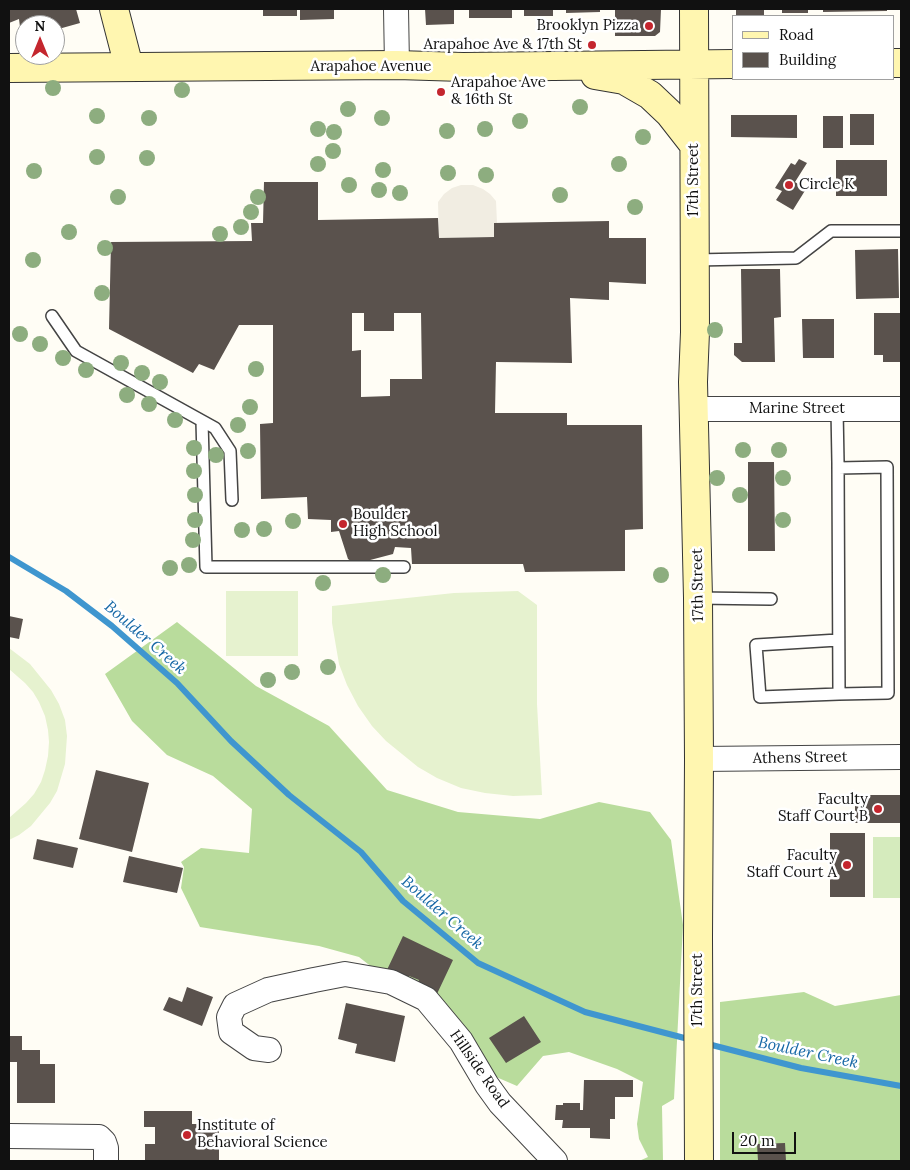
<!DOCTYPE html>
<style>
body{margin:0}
#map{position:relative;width:910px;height:1170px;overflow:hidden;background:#fffdf5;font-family:Lora,serif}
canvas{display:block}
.frame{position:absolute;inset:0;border:10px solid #111;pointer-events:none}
.legend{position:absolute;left:732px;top:15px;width:162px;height:65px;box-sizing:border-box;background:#fff;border:1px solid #a0a0a0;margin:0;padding:6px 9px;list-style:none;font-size:15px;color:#111}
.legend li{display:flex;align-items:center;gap:10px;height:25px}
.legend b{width:25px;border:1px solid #a0a0a0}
.north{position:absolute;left:15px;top:15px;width:50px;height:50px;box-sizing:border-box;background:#fff;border:1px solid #a0a0a0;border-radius:50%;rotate:0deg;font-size:14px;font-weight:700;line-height:20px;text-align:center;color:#111}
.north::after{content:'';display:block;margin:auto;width:18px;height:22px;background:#c4262e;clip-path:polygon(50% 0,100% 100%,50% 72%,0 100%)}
.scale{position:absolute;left:732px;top:1132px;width:64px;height:22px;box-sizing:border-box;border:2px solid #111;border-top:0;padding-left:6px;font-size:15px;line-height:18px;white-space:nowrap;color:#111;-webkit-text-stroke:4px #fff;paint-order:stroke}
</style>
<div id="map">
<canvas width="910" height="1170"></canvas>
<div class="frame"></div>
<ul class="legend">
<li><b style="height:6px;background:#fff6b0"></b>Road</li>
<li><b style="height:14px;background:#5a524d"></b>Building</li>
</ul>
<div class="north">N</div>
<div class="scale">20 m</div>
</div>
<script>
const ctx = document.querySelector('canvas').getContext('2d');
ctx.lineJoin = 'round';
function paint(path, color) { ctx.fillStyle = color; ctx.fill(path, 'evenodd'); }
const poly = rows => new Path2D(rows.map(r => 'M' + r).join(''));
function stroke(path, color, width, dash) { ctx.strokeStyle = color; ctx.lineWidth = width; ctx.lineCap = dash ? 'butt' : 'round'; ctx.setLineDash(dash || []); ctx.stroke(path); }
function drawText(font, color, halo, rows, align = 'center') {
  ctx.font = font + ' Lora,serif'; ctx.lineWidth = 5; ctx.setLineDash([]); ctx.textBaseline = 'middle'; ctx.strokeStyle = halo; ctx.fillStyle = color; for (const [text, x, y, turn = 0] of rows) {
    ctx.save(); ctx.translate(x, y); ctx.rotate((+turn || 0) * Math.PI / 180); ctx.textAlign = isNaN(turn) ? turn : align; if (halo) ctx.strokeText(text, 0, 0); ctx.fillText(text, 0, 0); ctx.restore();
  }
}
paint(poly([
 [873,837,901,837,901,898,873,898]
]), '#d5ebbd');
paint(poly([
 [177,622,256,686,329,726,387,790,458,812,540,819,599,802,650,812,671,840,683,925,674,1099,662,1106,663,1161,639,1161,648,1157,639,1139,637,1124,643,1082,617,1069,569,1052,543,1056,517,1086,487,1073,391,982,359,957,319,946,200,927,181,888,184,867,181,862,201,848,249,853,252,809,213,776,167,755,132,721,105,674],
 [804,992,835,1006,901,995,901,1161,720,1161,720,1002]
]), '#b9dc9c');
paint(poly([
 [226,591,298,591,298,656,226,656],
 [518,591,537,605,537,704,542,795,513,796,485,793,461,788,437,778,418,767,386,741,372,726,358,706,347,685,339,664,332,623,332,606,454,593],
 [9,648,30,664,51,690,59,704,65,720,67,736,65,764,57,791,50,803,31,826,19,835,9,840,9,818,26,803,34,794,41,782,45,770,48,756,49,742,48,730,45,716,39,702,33,692,25,683,9,669]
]), '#e6f2cf');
paint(poly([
 [461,185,473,185,483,189,490,194,496,201,497,223,494,224,494,237,439,238,438,202,444,194,452,188]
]), '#f1ede2');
stroke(poly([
 [9,557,66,591,112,626,177,683,231,741,289,795,361,852,403,901,478,963,585,1012,692,1040],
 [704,1043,801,1068,901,1086]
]), '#3f96cf', 6);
paint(poly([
 [9,9,76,9,80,23,55,30,55,25,53,25,51,19,20,27,19,19,9,23],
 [263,9,297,9,297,16,263,16],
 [300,9,334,9,334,19,300,20],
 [425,9,454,9,454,24,426,25],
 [469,9,512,9,512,18,469,18],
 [524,9,553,9,553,16,524,16],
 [566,9,600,9,600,12,566,13],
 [615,9,661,9,660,32,655,36,615,36],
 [736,9,764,9,764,16,736,15],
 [782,9,808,9,808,13,782,13],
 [823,9,887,9,887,11,823,12],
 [850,114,874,114,874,145,850,145],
 [731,115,797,115,797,138,731,137],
 [823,116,843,116,843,148,823,148],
 [799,159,807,163,795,182,806,189,793,210,776,200,782,191,775,188,791,163,795,165],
 [836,160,887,160,887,196,836,196],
 [264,182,318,182,318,220,438,218,439,238,494,237,494,223,609,221,609,238,646,238,646,284,609,282,609,300,570,298,572,363,496,362,495,413,567,413,567,425,642,425,643,529,625,530,625,571,525,572,523,564,412,564,411,548,395,547,393,554,355,564,348,559,339,531,331,532,331,520,308,519,307,497,261,499,260,424,273,423,273,325,239,325,214,370,199,364,193,373,109,329,111,242,252,241,251,223,263,223],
 [352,313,364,313,364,331,394,331,394,313,421,313,422,379,390,379,390,396,361,397,361,350,352,351],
 [898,249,899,298,856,299,855,250],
 [741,269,780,269,781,317,774,318,775,362,742,362,734,355,734,343,742,343],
 [874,313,901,313,901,362,883,362,883,355,874,355],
 [802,319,834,319,834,358,803,358],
 [748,462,774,462,775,551,748,551],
 [9,616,23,619,19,639,9,637],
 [96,770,149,783,132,852,79,839],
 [855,795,901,795,901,823,855,823],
 [830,833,865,833,865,897,830,897],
 [37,839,78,848,73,868,33,859],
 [129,856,183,868,177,893,123,882],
 [403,936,453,960,436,996,416,987,419,980,409,976,406,981,386,972],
 [187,987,213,997,202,1026,163,1010,169,997,182,1002],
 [346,1003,405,1016,395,1062,355,1053,357,1044,338,1039],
 [524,1016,541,1042,506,1063,489,1038],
 [9,1036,22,1036,22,1050,40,1050,40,1064,55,1064,55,1103,17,1103,17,1062,9,1062],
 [584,1080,633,1080,633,1097,615,1097,615,1119,610,1119,610,1139,590,1138,590,1128,562,1128,563,1120,555,1120,556,1105,563,1105,563,1103,580,1103,580,1110,583,1110],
 [144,1111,192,1111,192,1124,219,1124,219,1161,145,1161,145,1144,155,1144,155,1127,144,1127],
 [785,1143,786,1161,758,1161,757,1144]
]), '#5a524d');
const lane = poly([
 [695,260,796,258,831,231,901,231],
 [52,316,76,351,215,428,230,451,232,500],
 [837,409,838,463,839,694,760,697,756,645,838,640],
 [202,421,206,567,404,567],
 [838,468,887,467,888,693,839,694],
 [698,598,771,599]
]);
const street = poly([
 [396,9,397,65],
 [693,409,901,409],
 [699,759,901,757],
 [269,1050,254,1048,231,1032,229,1017,235,1005,268,990,314,980,345,974,391,982,426,999,461,1041,487,1085,500,1103,555,1161],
 [9,1136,99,1137,104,1142,106,1148,106,1161]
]);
const secondary = poly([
 [114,9,129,67],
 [694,9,695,332,693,382,698,598,699,759,698,937,699,1161],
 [894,63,901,63],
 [9,68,397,65,463,67,734,64],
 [595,75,624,80,650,95,669,113,694,145]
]);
stroke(lane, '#444', 14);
stroke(street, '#444', 26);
stroke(secondary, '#333', 30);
stroke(lane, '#fff', 11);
stroke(street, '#fff', 24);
stroke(secondary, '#fff6b0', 28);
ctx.fillStyle = '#8dad7f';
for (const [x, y] of [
 [53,88],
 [182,90],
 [580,107],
 [348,109],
 [97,116],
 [149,118],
 [382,118],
 [520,121],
 [318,129],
 [485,129],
 [447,131],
 [334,132],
 [643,137],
 [333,151],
 [97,157],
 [147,158],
 [318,164],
 [619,164],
 [383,170],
 [34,171],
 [448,173],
 [486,175],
 [349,185],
 [379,190],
 [400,193],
 [560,195],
 [118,197],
 [258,197],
 [635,207],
 [251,212],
 [241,227],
 [69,232],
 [220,234],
 [105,248],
 [33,260],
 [102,293],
 [715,330],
 [20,334],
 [40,344],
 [63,358],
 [121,363],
 [256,369],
 [86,370],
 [142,373],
 [160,382],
 [127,395],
 [149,404],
 [250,407],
 [175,420],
 [238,425],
 [194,448],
 [743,450],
 [779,450],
 [248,451],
 [216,455],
 [194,471],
 [717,478],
 [783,478],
 [195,495],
 [740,495],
 [195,520],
 [783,520],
 [293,521],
 [264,529],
 [242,530],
 [193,540],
 [189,565],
 [170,568],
 [383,575],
 [661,575],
 [323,583],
 [328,667],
 [292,672],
 [268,680]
]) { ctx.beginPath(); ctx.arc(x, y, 8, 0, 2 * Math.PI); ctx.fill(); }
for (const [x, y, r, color] of [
 [649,26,5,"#c4262e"],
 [592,45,5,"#c4262e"],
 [441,92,5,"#c4262e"],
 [789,185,5,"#c4262e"],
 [343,524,5,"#c4262e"],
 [878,809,5,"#c4262e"],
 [847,865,5,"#c4262e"],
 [187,1135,5,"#c4262e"]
]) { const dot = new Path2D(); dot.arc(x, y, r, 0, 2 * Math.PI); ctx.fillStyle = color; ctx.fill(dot); stroke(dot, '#fff', 2); }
drawText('15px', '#111', '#fff', [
 ["Brooklyn Pizza",639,26],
 ["Arapahoe Ave & 17th St",582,45],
 ["Arapahoe Ave",451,83,"left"],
 ["& 16th St",451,100,"left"],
 ["Circle K",799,185,"left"],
 ["Boulder",353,515,"left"],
 ["High School",353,532,"left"],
 ["Faculty",868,800],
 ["Staff Court B",868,817],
 ["Faculty",837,856],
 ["Staff Court A",837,873],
 ["Institute of",197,1126,"left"],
 ["Behavioral Science",197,1143,"left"]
], 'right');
drawText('15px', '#111', '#fff', [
 ["Arapahoe Avenue",371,67],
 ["17th Street",694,180,-90],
 ["Marine Street",797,409],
 ["17th Street",698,585,-91],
 ["Athens Street",800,758,-1],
 ["17th Street",698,990,-90],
 ["Hillside Road",479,1069,55]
]);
drawText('italic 16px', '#1768a6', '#fff', [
 ["Boulder Creek",145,638,41],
 ["Boulder Creek",442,913,41],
 ["Boulder Creek",808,1053,12]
]);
</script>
